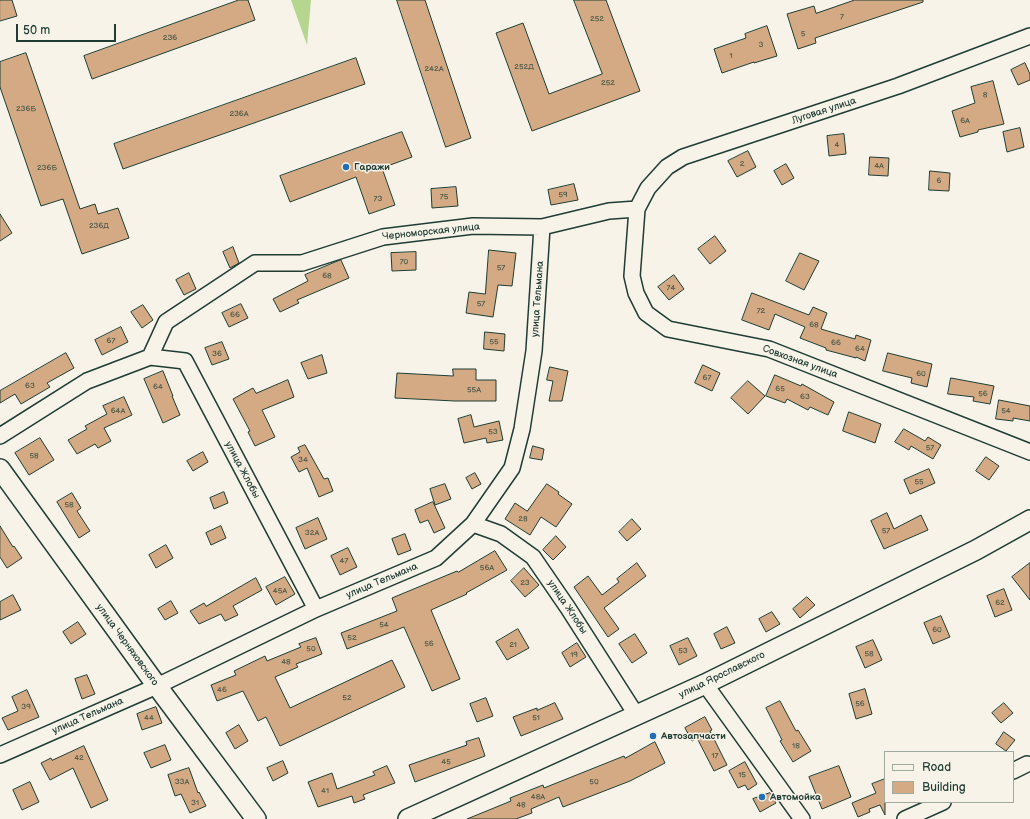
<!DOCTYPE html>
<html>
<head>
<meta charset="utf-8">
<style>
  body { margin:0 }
  #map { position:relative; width:1030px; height:819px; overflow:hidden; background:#f7f3e8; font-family:"Balsamiq Sans",sans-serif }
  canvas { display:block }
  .legend { position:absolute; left:884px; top:751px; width:130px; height:52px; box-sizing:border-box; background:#f7f3e8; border:1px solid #a1aaa0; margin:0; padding:5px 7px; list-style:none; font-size:12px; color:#1f3d34 }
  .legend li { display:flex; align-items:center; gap:8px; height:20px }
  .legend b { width:20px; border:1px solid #a1aaa0 }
  .scale { position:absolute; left:16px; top:24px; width:100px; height:18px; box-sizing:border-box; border:2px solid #1f3d34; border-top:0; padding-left:5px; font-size:12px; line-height:14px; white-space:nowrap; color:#1f3d34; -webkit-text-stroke:3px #f7f3e8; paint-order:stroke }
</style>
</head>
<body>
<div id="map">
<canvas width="1030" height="819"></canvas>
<ul class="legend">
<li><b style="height:5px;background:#f7f3e8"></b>Road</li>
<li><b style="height:11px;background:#d3aa84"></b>Building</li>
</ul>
<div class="scale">50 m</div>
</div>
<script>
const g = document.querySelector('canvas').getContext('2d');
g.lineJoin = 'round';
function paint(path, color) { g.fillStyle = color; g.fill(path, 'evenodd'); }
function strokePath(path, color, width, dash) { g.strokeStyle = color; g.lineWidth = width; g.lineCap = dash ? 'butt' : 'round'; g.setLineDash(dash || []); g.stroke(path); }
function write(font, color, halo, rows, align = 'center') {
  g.font = font + ' "Balsamiq Sans",sans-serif'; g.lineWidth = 3; g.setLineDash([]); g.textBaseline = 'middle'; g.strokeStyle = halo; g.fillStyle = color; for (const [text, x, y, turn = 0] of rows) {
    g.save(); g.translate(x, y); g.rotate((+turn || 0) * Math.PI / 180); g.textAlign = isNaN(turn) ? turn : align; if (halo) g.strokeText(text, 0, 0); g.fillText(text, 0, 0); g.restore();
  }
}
paint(new Path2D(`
  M291,0H311L307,45Z`), '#b6d68f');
const building = new Path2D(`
  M0,0H12L17,16L0,21Z
  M239,0H248L255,20L92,79L84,56Z
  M397,0H425L471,138L446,147Z
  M574,0H606L640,91L532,131L496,33L523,23L549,94L602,74Z
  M855,0H923V2L815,38L816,43L798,49L787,14L814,6L816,13Z
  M767,26L777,56L754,63V62L722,73L714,49L746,38L745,34Z
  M26,53L80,209L95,204L98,214L118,208L129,238L82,254L63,199L41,206L0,87V62Z
  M356,58L365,84L123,169L114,144Z
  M1025,63L1030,74V80L1018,85L1011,70Z
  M993,81L1004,124L978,130V132L960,137L952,111L975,103L971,87Z
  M1020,128L1024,147L1007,152L1003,132Z
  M402,132L412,157L382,168L395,205L369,214L356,177L290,202L280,176Z
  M844,134L846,154L829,156L827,136Z
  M748,151L756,167L737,177L728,161Z
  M870,157L889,158L888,176L869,175Z
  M786,164L794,178L782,185L774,171Z
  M930,171L950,173L949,191L929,190Z
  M574,184L578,200L551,205L548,190Z
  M456,187L458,206L432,208L431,189Z
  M0,214L12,233L0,241Z
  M715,236L726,251L710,264L698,249Z
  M233,247L239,263L230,268L223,252Z
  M489,250L516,253L512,286L498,285L493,317L466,313L469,292L485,294Z
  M416,252V270L392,271L391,253Z
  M800,253L819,261L804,290L786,281Z
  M341,260L349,278L297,300L299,303L280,312L273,299L308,281L305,275Z
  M189,273L196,289L184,295L176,280Z
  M674,275L684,289L669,300L658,287Z
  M752,293L809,315L813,307L827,313L821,329L855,339L856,335L871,340L865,361L856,357V358L826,350V348L800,338L805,327L775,314L769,330L742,320Z
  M241,304L248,318L229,327L222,313Z
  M143,305L153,320L142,328L131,312Z
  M121,327L128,342L102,355L95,340Z
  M485,332L505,334L504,351L484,349Z
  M222,342L229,359L212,365L205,348Z
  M66,353L74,368L47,383L50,387L21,404L15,394L0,403V391Z
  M888,353L932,364L927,387L911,383L912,378L883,371Z
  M322,355L327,373L308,379L301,363Z
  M703,365L720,373L712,391L695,383Z
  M550,367L568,371L562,401H549L553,381L547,380Z
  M453,369H476V380H496V401H455L395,398L397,373L453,376Z
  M163,371L173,396H172L180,415L163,423L144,379Z
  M775,375L801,386L802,384L834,402L828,415L810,407L808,410L787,399L785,403L766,396Z
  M951,378L994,386L990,404L973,401L974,397L948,394Z
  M288,380L294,397L262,410L275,437L255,446L248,432L250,431L233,399L253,388L256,393Z
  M748,381L765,396L748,414L731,398Z
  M124,397L132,415L104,428L111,441L98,448L95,444L77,454L68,440L87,429L85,426L107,414L103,406Z
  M999,400L1030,406V421L1013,418V421L996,419Z
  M849,412L881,424L875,443L843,431Z
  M471,415L474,427L499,421L503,440L487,443L486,438L464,443L458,419Z
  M904,429L925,441L928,437L941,445L933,459L911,446L909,450L895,442Z
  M40,438L54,460L29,475L15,453Z
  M305,445L324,479L328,478L333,491L319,497L307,468L299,472L291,457L300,452L298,448Z
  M533,446L544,449L542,460L530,458Z
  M203,452L208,462L193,471L187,461Z
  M986,457L999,466L989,480L976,471Z
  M929,469L935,483L910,494L904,480Z
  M475,473L481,484L472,489L466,478Z
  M445,484L451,499L435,505L430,489Z
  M547,484L559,492L558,494L572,504L556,527L541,517L530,535L505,519L515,503L527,511Z
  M224,492L228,503L214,509L210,498Z
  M72,493L81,508L77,511L90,531L79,538L57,502Z
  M433,502L445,528L434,533L428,520L420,523L415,510Z
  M887,513L894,529L921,515L928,530L884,549L871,521Z
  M318,518L327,539L305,549L296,528Z
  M632,519L641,529L627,541L619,532Z
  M0,526L13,547L14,546L22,558L7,568L0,557Z
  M221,526L226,538L211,545L206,533Z
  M405,534L411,550L398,555L392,539Z
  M556,536L566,547L553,560L543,550Z
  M166,545L173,558L156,568L149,555Z
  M348,548L357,567L340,575L331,556Z
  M495,551L507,570L466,593L467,594L431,610L460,679L432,691L404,627L347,649L341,633L397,611L392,598L457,571L458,572Z
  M637,563L646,576L604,608L619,629L608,637L574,587L588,576L602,595L619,582L617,579Z
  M1030,563V600L1012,577Z
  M524,568L539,585L525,597L511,581Z
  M285,577L295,594L276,605L266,587Z
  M256,578L262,590L233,606L238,615L225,621L221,614L199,624L190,611L204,603L206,606Z
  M1004,589L1012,610L995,617L987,596Z
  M13,595L21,610L0,620V602Z
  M807,597L815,605L800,618L793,609Z
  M171,601L178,613L165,620L158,609Z
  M772,612L780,624L766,632L759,619Z
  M941,616L950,637L933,644L924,623Z
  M78,622L86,634L71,644L63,632Z
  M727,627L735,643L721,649L714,634Z
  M518,629L529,648L507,660L496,642Z
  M635,634L647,653L632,663L619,644Z
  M316,638L322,654L296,664L298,667L275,677L290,708L392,660L405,687L280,746L266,717L258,721L243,691L217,701L211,685L236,675L234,671L265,656L267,661L301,647L299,644Z
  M688,638L697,656L679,665L670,646Z
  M873,640L882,660L865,668L856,647Z
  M577,643L586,657L570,667L562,653Z
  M87,675L95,694L82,699L75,679Z
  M865,689L872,714L856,719L849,694Z
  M27,690L39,717L8,730L2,718L18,711L12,697Z
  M486,698L493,716L477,722L470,704Z
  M780,701L796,731L798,730L811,751L793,762L780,741L782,740L766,708Z
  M555,703L563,719L521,736L513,717L537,708V710Z
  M1004,703L1013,713L1001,723L992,713Z
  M156,707L162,723L142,730L137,714Z
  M705,717L712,730L710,731L727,765L714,771L697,738L692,741L685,728Z
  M239,725L248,741L235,749L226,733Z
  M1004,732L1015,740L1006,751L996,744Z
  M479,738L485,756L415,782L409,765L467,745L466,742Z
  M655,742L665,763L630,781L563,807L559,797L531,809L532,813L516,819H467L511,801L510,798L543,785L544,788L624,756L625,758Z
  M165,745L171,760L151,768L144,753Z
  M84,746L108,800L91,808L73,768L50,780L41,763L51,758L52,760Z
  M283,761L288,773L273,781L267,768Z
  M745,762L757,784L748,790L745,785L738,788L729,771Z
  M387,766L395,783L363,795L365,799L354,803L352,796L318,807L308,782L332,773L337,789L375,775L373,772Z
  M839,766L851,797L822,809L809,777Z
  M189,768L198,793L199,792L206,806L190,813L181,794L175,796L168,775Z
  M885,779V815L880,805L869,809L870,812L858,817L852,803L876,793L872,784Z
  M30,782L39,802L22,810L13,790Z
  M770,793L776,803L760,812L753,799Z`);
paint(building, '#d3aa84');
strokePath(building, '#1f3d34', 1);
const minor = new Path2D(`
  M1030,36L898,86L683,157L667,167L648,188L637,209L632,276L636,293L646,313L668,329L769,349L1030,452
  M150,357L185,361L316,609
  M0,436L87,381L150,357L166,322L255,263H302L383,237L473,226L542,227L609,211L637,209
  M473,524L501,534L533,557L568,608L637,716
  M705,684L802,819
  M0,755L157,686L316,609L436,558L473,524L512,468L522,429L534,351L542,227
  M1013,771L1027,764
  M905,819L943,802`);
const tertiary = new Path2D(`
  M0,469L157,686L256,819
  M408,819L705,684L976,550L1030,520`);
strokePath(minor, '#1f3d34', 18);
strokePath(tertiary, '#1f3d34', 22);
strokePath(minor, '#f7f3e8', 15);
strokePath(tertiary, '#f7f3e8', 19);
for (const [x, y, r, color] of [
  [346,167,4,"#1f6fb2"],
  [653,736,4,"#1f6fb2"],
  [762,797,4,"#1f6fb2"]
]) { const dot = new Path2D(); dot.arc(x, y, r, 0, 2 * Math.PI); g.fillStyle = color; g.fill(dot); strokePath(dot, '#f7f3e8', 1.5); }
write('8px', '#4c5848', null, [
  ["7",842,17],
  ["252",597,19],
  ["5",803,34],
  ["236",170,38],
  ["3",761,45],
  ["1",731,56],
  ["252Д",524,67],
  ["242А",434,69],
  ["252",608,83],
  ["8",985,95],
  ["236Б",26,109],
  ["236А",239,114],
  ["6А",965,121],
  ["4",837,145],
  ["2",742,164],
  ["4А",879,166],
  ["236Б",47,168],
  ["6",939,181],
  ["59",563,195],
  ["75",444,197],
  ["73",378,199],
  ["236Д",99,226],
  ["70",404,262],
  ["57",501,268],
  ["68",327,276],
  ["74",671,288],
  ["57",481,304],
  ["72",761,311],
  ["66",235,315],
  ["68",814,325],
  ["67",111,341],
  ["55",494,342],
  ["66",836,343],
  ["64",860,349],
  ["36",217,354],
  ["60",921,374],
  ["67",707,378],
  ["63",30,386],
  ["64",158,387],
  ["65",780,389],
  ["55А",474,390],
  ["56",983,394],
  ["63",805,397],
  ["64А",118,411],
  ["54",1006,411],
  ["53",493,432],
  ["57",930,448],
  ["58",34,456],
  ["34",303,460],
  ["55",919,482],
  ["58",69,505],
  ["28",523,519],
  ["57",886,531],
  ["32А",312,533],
  ["47",344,561],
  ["56А",487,568],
  ["23",525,583],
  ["45А",280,591],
  ["62",1000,603],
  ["54",384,625],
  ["60",937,630],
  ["52",352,638],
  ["56",429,644],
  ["21",513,645],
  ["50",311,649],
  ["53",683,651],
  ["58",869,654],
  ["19",574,655],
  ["48",286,662],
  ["46",222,690],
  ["52",347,698],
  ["56",860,704],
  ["39",26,707],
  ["44",149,718],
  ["51",536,718],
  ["18",796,746],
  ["17",715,756],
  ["42",79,758],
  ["45",446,762],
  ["15",742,775],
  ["33А",182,782],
  ["50",594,782],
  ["41",325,791],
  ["48А",538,797],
  ["31",195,803],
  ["48",521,805]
]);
write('10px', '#1f3d34', '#f7f3e8', [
  ["Луговая улица",824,111,-18],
  ["Черноморская улица",431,232,-6],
  ["улица Тельмана",538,299,-86],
  ["Совхозная улица",800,362,20],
  ["улица Жлобы",242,470,62],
  ["улица Тельмана",382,581,-23],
  ["улица Жлобы",567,607,56],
  ["улица Черняховского",127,645,54],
  ["улица Ярославского",722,675,-26],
  ["улица Тельмана",88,716,-24]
]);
write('bold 10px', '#1f3d34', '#f7f3e8', [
  ["Гаражи",354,167],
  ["Автозапчасти",661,736],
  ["Автомойка",770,797]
], 'left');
</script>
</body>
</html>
